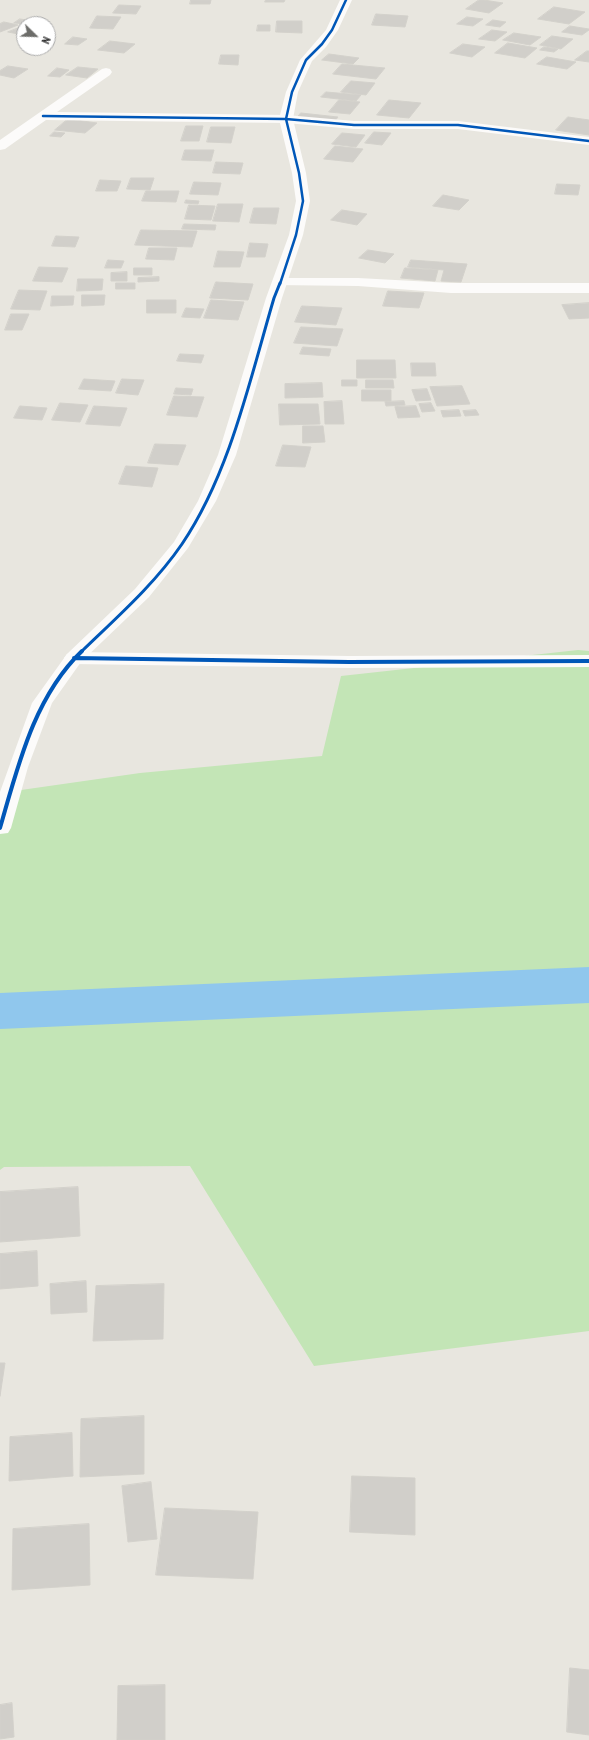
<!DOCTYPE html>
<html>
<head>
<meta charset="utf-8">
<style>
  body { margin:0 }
  #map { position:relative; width:589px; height:1740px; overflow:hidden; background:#e8e6df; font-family:"Archivo Narrow",sans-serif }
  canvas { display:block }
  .north { position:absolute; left:16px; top:16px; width:40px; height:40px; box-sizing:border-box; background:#fff; border:1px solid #aaa; border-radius:50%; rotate:113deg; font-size:11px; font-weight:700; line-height:16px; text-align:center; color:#2a2a2a }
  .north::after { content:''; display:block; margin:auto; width:14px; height:18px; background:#6c6c69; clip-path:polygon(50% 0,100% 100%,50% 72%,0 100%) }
</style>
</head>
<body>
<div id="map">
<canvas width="589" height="1740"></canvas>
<div class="north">N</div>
</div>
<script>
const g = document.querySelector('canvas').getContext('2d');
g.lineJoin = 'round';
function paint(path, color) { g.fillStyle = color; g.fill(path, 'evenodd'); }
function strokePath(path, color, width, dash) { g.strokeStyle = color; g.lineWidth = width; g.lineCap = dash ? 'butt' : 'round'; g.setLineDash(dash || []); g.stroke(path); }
paint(new Path2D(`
  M578,650L589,651V1331L314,1366L190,1166L4,1167L0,1170V793L140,773L322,756L341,676Z`), '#c3e5b6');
paint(new Path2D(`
  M589,967V1003L0,1029V993Z`), '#90c7ed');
const building = new Path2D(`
  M191,0H211L210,4H190Z
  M266,0H285L284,2H265Z
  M479,0H484L503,3L489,13L466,9Z
  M119,5L141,6L136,14L113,13Z
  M554,7L585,12L569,24L538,19Z
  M376,14L408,16L405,27L372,25Z
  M97,16L121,17L113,29L90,28Z
  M467,17L483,19L473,26L457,24Z
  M20,19L33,21L27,24L14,23Z
  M493,20L506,22L500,27L486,25Z
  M277,21H302V33L276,32Z
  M4,22L18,25L0,32V24Z
  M258,25H270V31H257Z
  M24,26V32L18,34L8,32Z
  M570,26L589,29V30L582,35L562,32Z
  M492,30L507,32L495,41L479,39Z
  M514,33L541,37L530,45L503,40Z
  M552,36L573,39L561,49L540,45Z
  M73,37L87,39L78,45L65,44Z
  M110,41L135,44L124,53L98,50Z
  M508,43L537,48L525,58L495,53Z
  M463,44L485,47L472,57L450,53Z
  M544,47L558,49L554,52L540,50Z
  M587,51H589V62L575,60Z
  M329,54L359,58L353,64L322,60Z
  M221,55H239L238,65L219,64Z
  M547,57L576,62L567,69L537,64Z
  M342,64L385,68L376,79L333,74Z
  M8,66L28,69L14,78L0,75V71Z
  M78,67L98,69L87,78L66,75Z
  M57,68L69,70L60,77L48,76Z
  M351,81L375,83L366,95L341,92Z
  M326,92L361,95L356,101L321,97Z
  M339,100L360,102L350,114L329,112Z
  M389,100L421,103L409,118L377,115Z
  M301,113L338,117L334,122L297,118Z
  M568,117L589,120V135L556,130Z
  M68,119L97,123L85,133L55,130Z
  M186,126H203L199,141H181Z
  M211,127H235L231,143L207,142Z
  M54,132L65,133L61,137L50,136Z
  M374,132L391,133L382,145L365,143Z
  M342,133L365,135L356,147L332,144Z
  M335,146L363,149L353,162L324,159Z
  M185,150H214L211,161L182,160Z
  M216,162L243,163L240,174L213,173Z
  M131,178H154L150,190L127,189Z
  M100,180L121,181L117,191H96Z
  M194,182L221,183L218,195L190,194Z
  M557,184L580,185L578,195L555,194Z
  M146,191H179L176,202L142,201Z
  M443,195L469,200L459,210L433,206Z
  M186,200L199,201L198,204L185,203Z
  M218,204H243L239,222L213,221Z
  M189,205L215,206L211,220L185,219Z
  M254,208H279L276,224L250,223Z
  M342,210L367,214L357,225L331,220Z
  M184,224L216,225L215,230L182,229Z
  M141,230L197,231L192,247L135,245Z
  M56,236L79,237L75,247L52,246Z
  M250,243L268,244L265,257H247Z
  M149,248H177L174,260L146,259Z
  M368,250L394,254L385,263L359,258Z
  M218,251L244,252L240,267H214Z
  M108,260L124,261L121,268H105Z
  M411,260L467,264L461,282L441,281L444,270L408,267Z
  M39,267L68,268L62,282L33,281Z
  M134,268H152V275H134Z
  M405,268L438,270L435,281L401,278Z
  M127,272V281H111V273Z
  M159,277V281L138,282V278Z
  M78,279H103L102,290L77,291Z
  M216,282L253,284L248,300L210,298Z
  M116,283H135V289H116Z
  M19,290L47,291L40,310L11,309Z
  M388,291L424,293L419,308L383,306Z
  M82,295H105L104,305L82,306Z
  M52,296H74L73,305L51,306Z
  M147,300H176V313H147Z
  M211,300L244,302L238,320L204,318Z
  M589,303V318L569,319L562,305Z
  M302,306L342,308L336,325L295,322Z
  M186,308L204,309L200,318L182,317Z
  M11,314H29L22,330H5Z
  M301,327L343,329L337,346L294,343Z
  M303,347L331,349L329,356L300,354Z
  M180,354L204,355L201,363L177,361Z
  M357,360H395L396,378H357Z
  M411,363H435L436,376H412Z
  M84,379L115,381L111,391L79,389Z
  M122,379L144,380L138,395L116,393Z
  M342,380H357V386H342Z
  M366,380H393L394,388H366Z
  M322,383L323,397L285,398V384Z
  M462,386L470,404L437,406L430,387Z
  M176,388L193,389L191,395L174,394Z
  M427,389L431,400L416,401L412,390Z
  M362,390H391V401H362Z
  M174,396L204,397L197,417L167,415Z
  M342,401L344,424H325L324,402Z
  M404,401L405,405L386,406L385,402Z
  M60,403L88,405L80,422L52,420Z
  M431,403L435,411L422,412L419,404Z
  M279,404H318L320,424L280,425Z
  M20,406L47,408L42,420L14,418Z
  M94,406L127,408L120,426L86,424Z
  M416,406L420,417L398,418L395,407Z
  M459,410L461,416L443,417L441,411Z
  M476,410L479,415L465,416L463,411Z
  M303,426H323L325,442L303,443Z
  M155,444L186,445L178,465L148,463Z
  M283,445L311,447L305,467L276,466Z
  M126,466L158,468L152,487L119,484Z
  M78,1187L80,1236L0,1242V1192Z
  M37,1251L38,1286L0,1289V1254Z
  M86,1281L87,1312L51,1314L50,1284Z
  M164,1284L163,1339L93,1341L96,1286Z
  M0,1363H5L0,1396Z
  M144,1416V1474L80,1477L81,1419Z
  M72,1433L73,1476L9,1481L10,1437Z
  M352,1476L415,1478V1535L350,1532Z
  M151,1482L157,1539L128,1542L122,1486Z
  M165,1508L258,1512L253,1579L156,1575Z
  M89,1524L90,1585L12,1590L13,1529Z
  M570,1668L589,1670V1735L567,1732Z
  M165,1685V1740H117L118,1686Z
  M12,1703L14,1737L0,1739V1705Z`);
paint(building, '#d1cfca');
strokePath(building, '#d3d1cb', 1);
paint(new Path2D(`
  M106,68L110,69L112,72L110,75L57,112L286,115L354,121H458L589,137V145L458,129H354L286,123L46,120L5,149L0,150V140L102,69Z
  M281,278H358L451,283H589V293H451L358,286L276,285L274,282L276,279Z
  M74,652L349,656L589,655V667L349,668L74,664L67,662L64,658L67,654Z`), '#fcfbfa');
paint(new Path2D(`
  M340,0H352L338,30L326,47L312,61L298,92L293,119L306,173L310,201L303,235L282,298L236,455L216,501L188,548L149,597L81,662L52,703L28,767L11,828L8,833L0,834V792L32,703L67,654L135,589L174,542L198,501L218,455L266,298L289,235L296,201L292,173L279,119L286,92L300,60L326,30Z`), '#fcfbfa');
strokePath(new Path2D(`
  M43,116L286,119L354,125H458L589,141
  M280,284L296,235L303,201L299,173L286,119L292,92L306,60L322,44L332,30L346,0`), '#0057b8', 2.5);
strokePath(new Path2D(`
  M81,652C116,618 154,585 182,544C230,473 250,379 274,298L280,283`), '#0057b8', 3);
strokePath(new Path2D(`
  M74,658L349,662L589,661
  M0,828C18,766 34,697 82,651`), '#0057b8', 4);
</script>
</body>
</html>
